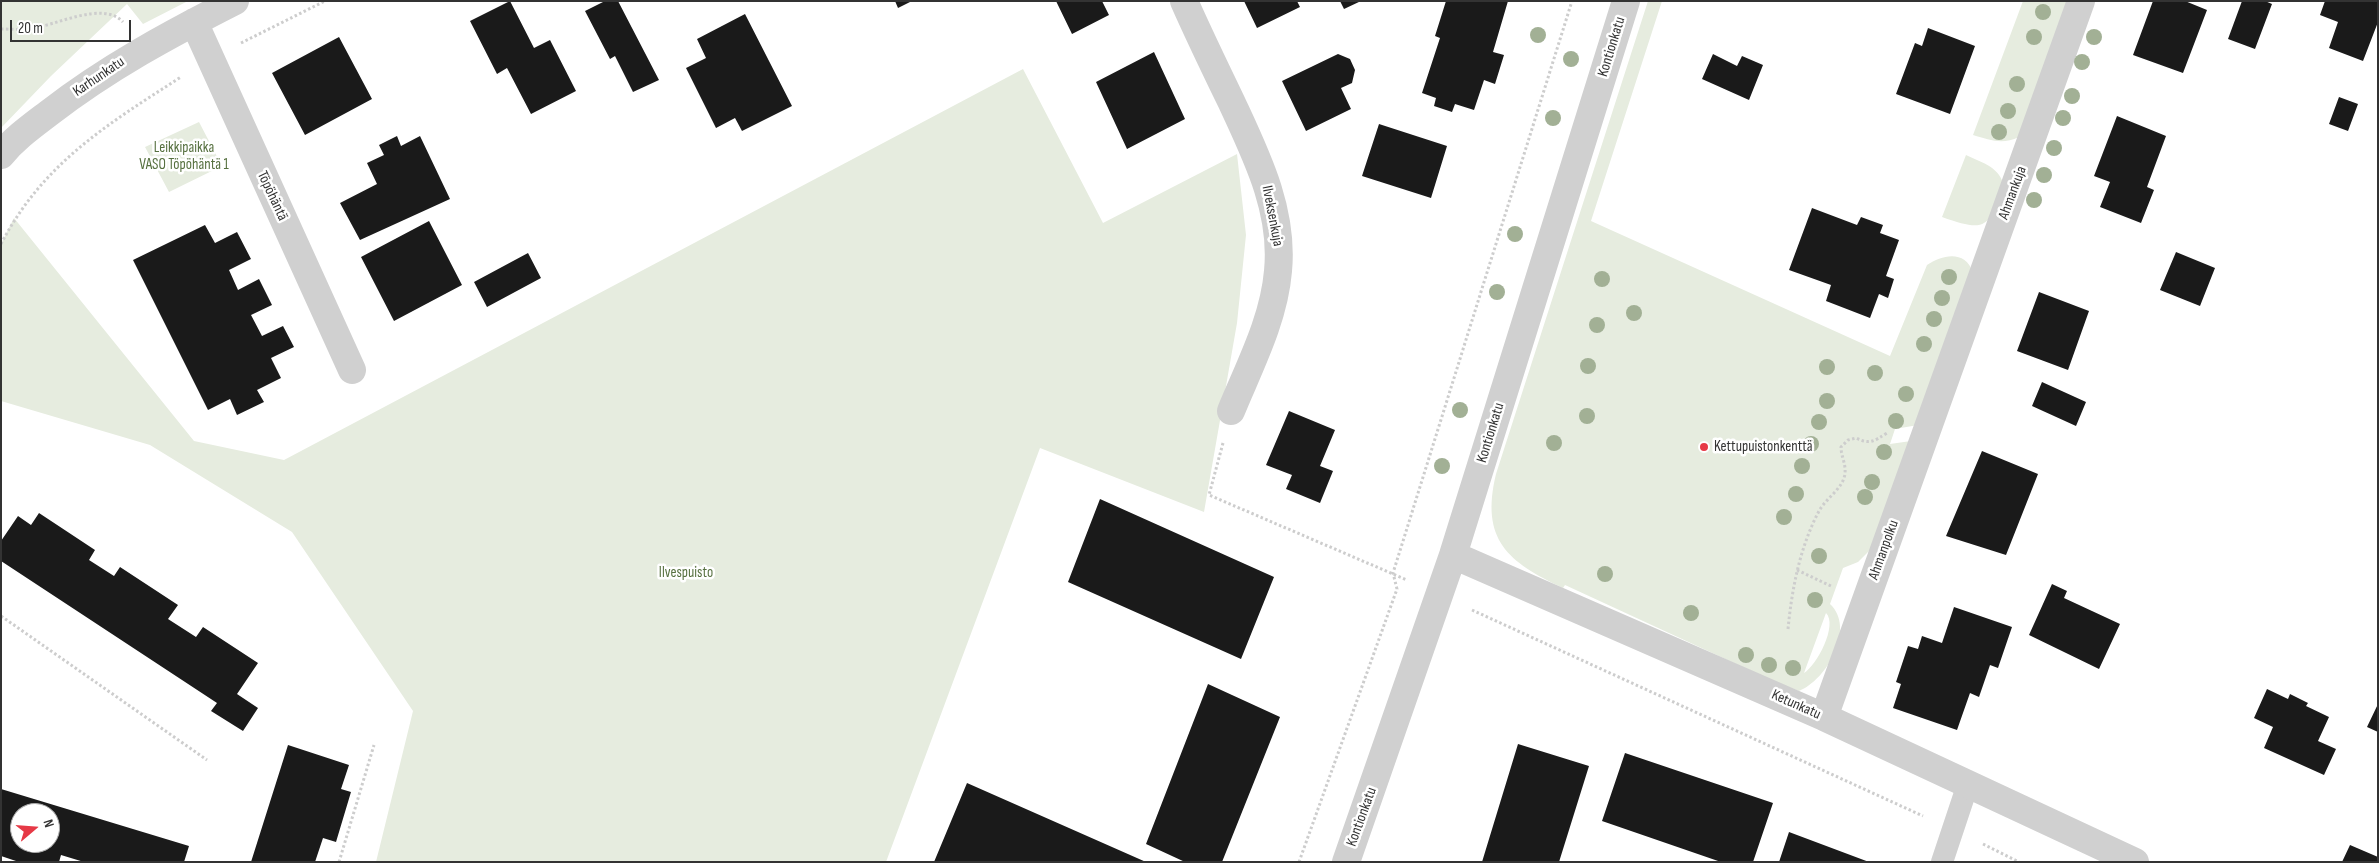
<!DOCTYPE html>
<html>
<head>
<meta charset="utf-8">
<style>
  body { margin:0 }
  #map { position:relative; width:2379px; height:863px; overflow:hidden; background:#fff; font-family:"Sofia Sans Condensed",sans-serif }
  canvas { display:block }
  .frame { position:absolute; inset:0; border:2px solid #333; pointer-events:none }
  .north { position:absolute; left:10px; top:803px; width:50px; height:50px; box-sizing:border-box; background:#fff; border:1px solid #adadad; border-radius:50%; rotate:72deg; font-size:14px; font-weight:700; line-height:20px; text-align:center; color:#333 }
  .north::after { content:''; display:block; margin:auto; width:18px; height:22px; background:#e63946; clip-path:polygon(50% 0,100% 100%,50% 72%,0 100%) }
  .scale { position:absolute; left:10px; top:20px; width:121px; height:22px; box-sizing:border-box; border:2px solid #333; border-top:0; padding-left:6px; font-size:15px; line-height:18px; white-space:nowrap; color:#333; -webkit-text-stroke:4px #fff; paint-order:stroke }
</style>
</head>
<body>
<div id="map">
<canvas width="2379" height="863"></canvas>
<div class="frame"></div>
<div class="north">N</div>
<div class="scale">20 m</div>
</div>
<script>
const g = document.querySelector('canvas').getContext('2d');
g.lineJoin = 'round';
function paint(path, color) { g.fillStyle = color; g.fill(path, 'evenodd'); }
function strokePath(path, color, width, dash) { g.strokeStyle = color; g.lineWidth = width; g.lineCap = dash ? 'butt' : 'round'; g.setLineDash(dash || []); g.stroke(path); }
function write(font, color, halo, rows, align = 'center') {
  g.font = font + ' "Sofia Sans Condensed",sans-serif'; g.lineWidth = 5; g.setLineDash([]); g.textBaseline = 'middle'; g.strokeStyle = halo; g.fillStyle = color; for (const [text, x, y, turn = 0] of rows) {
    g.save(); g.translate(x, y); g.rotate((+turn || 0) * Math.PI / 180); g.textAlign = isNaN(turn) ? turn : align; if (halo) g.strokeText(text, 0, 0); g.fillText(text, 0, 0); g.restore();
  }
}
paint(new Path2D(`
  M1,1H188L143,24L127,4L51,76L1,128Z
  M1648,1H1662L1591,221L1890,356L1927,265C1943,254 1966,250 1973,273L1918,425L1895,429L1890,444L1918,440L1870,550L1858,562L1843,568L1830,604C1856,628 1827,680 1799,691L1773,681L1565,585L1563,588C1508,562 1480,540 1496,474ZM1826,613C1838,625 1817,665 1804,673Z
  M2023,1H2071L2019,137C2002,145 1990,140 1973,135Z
  M1023,69L1103,223L1237,154L1246,235L1237,323L1204,512L1040,448L886,862H376L413,711L292,532L150,445L1,401V244L14,218L194,441L284,460Z
  M199,122L222,166L169,192L145,147Z
  M1966,155C1980,162 1998,166 2003,183C1989,226 1989,234 1942,217Z`), '#e6ecdf');
paint(new Path2D(`
  M510,1L534,48L550,40L576,91L531,114L507,68L497,74L470,21Z
  M605,1H618L659,80L633,92L615,56L610,59L585,11Z
  M895,1H912L898,8Z
  M1056,1H1102L1109,15L1072,34Z
  M1244,1H1297L1300,7L1257,28Z
  M1340,1H1361L1344,9Z
  M1446,1H1508L1493,52L1504,55L1495,84L1484,80L1474,110L1455,104L1452,112L1434,106L1436,98L1422,93L1440,38L1435,36Z
  M2153,1H2185L2207,10L2183,73L2133,55Z
  M2242,1H2265L2272,4L2255,49L2228,39Z
  M2325,1H2378V22L2363,61L2329,48L2338,22L2320,15Z
  M745,14L792,106L742,131L735,118L716,128L686,68L706,58L697,39Z
  M1928,28L1975,46L1950,114L1896,94L1915,43L1922,46Z
  M339,37L372,99L305,135L272,73Z
  M1154,52L1185,119L1127,149L1096,82Z
  M1338,54L1350,59L1355,70L1352,83L1341,88L1351,109L1306,131L1282,81Z
  M1713,54L1737,66L1742,56L1763,65L1749,100L1702,79Z
  M2339,97L2358,104L2348,131L2329,124Z
  M2117,116L2166,136L2147,187L2154,190L2141,223L2100,207L2110,182L2094,176Z
  M1379,124L1447,146L1431,198L1362,176Z
  M397,136L401,146L420,136L450,199L360,240L340,203L377,184L367,163L384,155L379,145Z
  M1812,208L1857,225L1861,217L1883,225L1880,233L1899,240L1886,276L1894,279L1888,298L1879,294L1870,318L1826,301L1831,285L1789,270Z
  M429,221L462,285L394,321L361,257Z
  M205,225L215,243L237,232L251,259L229,270L238,290L259,279L272,305L251,315L262,336L283,326L294,347L271,358L281,378L257,390L264,402L237,415L230,399L208,410L133,260Z
  M2176,252L2215,268L2200,306L2160,290Z
  M528,253L541,278L487,307L474,282Z
  M2039,292L2089,311L2068,370L2017,351Z
  M2042,382L2086,402L2076,426L2032,406Z
  M1289,411L1335,430L1320,466L1333,471L1320,503L1286,489L1292,475L1266,465Z
  M1982,451L2038,474L2006,555L1946,536Z
  M1100,499L1274,577L1241,659L1068,582Z
  M39,513L95,550L89,560L114,576L120,567L178,605L168,619L196,637L203,627L258,663L237,694L258,708L243,731L211,711L217,703L1,561V541L18,516L31,525Z
  M2052,584L2067,591L2064,598L2120,624L2099,669L2029,635Z
  M1954,607L2012,627L1998,668L1990,665L1979,697L1970,693L1957,730L1893,708L1901,684L1896,682L1908,646L1918,649L1922,636L1942,643Z
  M1208,684L1280,717L1222,862H1185L1146,844Z
  M2267,689L2288,699L2290,694L2308,703L2306,706L2329,717L2318,741L2336,749L2324,775L2264,748L2273,727L2254,718Z
  M2378,704V732L2367,727Z
  M1518,744L1589,766L1559,862H1482Z
  M288,745L349,765L341,789L351,792L336,842L323,838L315,862H251Z
  M1625,753L1773,803L1753,862H1721L1602,821Z
  M967,783L1146,862H934Z
  M1,789L189,846L184,862H84L61,855L59,862H19L1,856ZM20,813H50V843H20Z
  M1789,832L1869,862H1779Z
  M2350,845L2378,857V862H2342Z`), '#1a1a1a');
strokePath(new Path2D(`
  M1,29C10,29 20,30 29,29C55,26 103,0 123,22
  M241,43L325,1
  M1,244C43,163 108,124 181,77
  M1223,443L1209,495L1407,580
  M1797,570L1833,587
  M1472,610L1923,816
  M1,616L207,760
  M1788,629C1792,588 1800,547 1819,511C1826,498 1844,488 1845,473C1846,464 1841,456 1841,447L1848,440L1856,438C1870,445 1874,441 1887,433
  M1983,844L2019,862
  M339,862L374,745
  M1299,862L1397,589L1393,573L1572,1`), '#cdcdcd', 3, [2.5, 2.5]);
strokePath(new Path2D(`
  M1942,862L1968,784`), '#d0d0d0', 22);
strokePath(new Path2D(`
  M1184,1C1199,35 1215,68 1231,101C1256,155 1284,210 1278,271C1274,320 1249,367 1231,411
  M194,22L352,370
  M1,155C15,138 32,126 49,113C107,68 170,34 235,1
  M1453,555L1824,717L2135,862
  M1824,717L2081,1
  M1346,862L1453,555L1626,1`), '#d0d0d0', 28);
g.fillStyle = '#a2b095';
for (const [x, y] of [
  [2043,12],
  [1538,35],
  [2034,37],
  [2094,37],
  [1571,59],
  [2082,62],
  [2017,84],
  [2072,96],
  [2008,111],
  [1553,118],
  [2063,118],
  [1999,132],
  [2054,148],
  [2044,175],
  [2034,200],
  [1515,234],
  [1949,277],
  [1602,279],
  [1497,292],
  [1942,298],
  [1634,313],
  [1934,319],
  [1597,325],
  [1924,344],
  [1588,366],
  [1827,367],
  [1875,373],
  [1906,394],
  [1827,401],
  [1460,410],
  [1587,416],
  [1896,421],
  [1819,422],
  [1554,443],
  [1811,444],
  [1884,452],
  [1442,466],
  [1802,466],
  [1872,482],
  [1796,494],
  [1865,497],
  [1784,517],
  [1819,556],
  [1605,574],
  [1815,600],
  [1691,613],
  [1746,655],
  [1769,665],
  [1793,668]
]) { g.beginPath(); g.arc(x, y, 8, 0, 2 * Math.PI); g.fill(); }
for (const [x, y, r, color] of [
  [1704,447,5,"#e63946"]
]) { const dot = new Path2D(); dot.arc(x, y, r, 0, 2 * Math.PI); g.fillStyle = color; g.fill(dot); strokePath(dot, '#fff', 2); }
write('15px', '#333', '#fff', [
  ["Kontionkatu",1612,47,-73],
  ["Karhunkatu",99,77,-34],
  ["Ahmankuja",2013,193,-70],
  ["Töpöhäntä",272,196,65],
  ["Ilveksenkuja",1272,216,79],
  ["Kontionkatu",1491,433,-73],
  ["Ahmanpolku",1884,550,-70],
  ["Ketunkatu",1796,705,24],
  ["Kontionkatu",1362,817,-70]
]);
write('15px', '#56703f', '#fff', [
  ["Leikkipaikka",184,148],
  ["VASO Töpöhäntä 1",184,165],
  ["Ilvespuisto",686,573]
]);
write('15px', '#333', '#fff', [
  ["Kettupuistonkenttä",1714,447]
], 'left');
</script>
</body>
</html>
